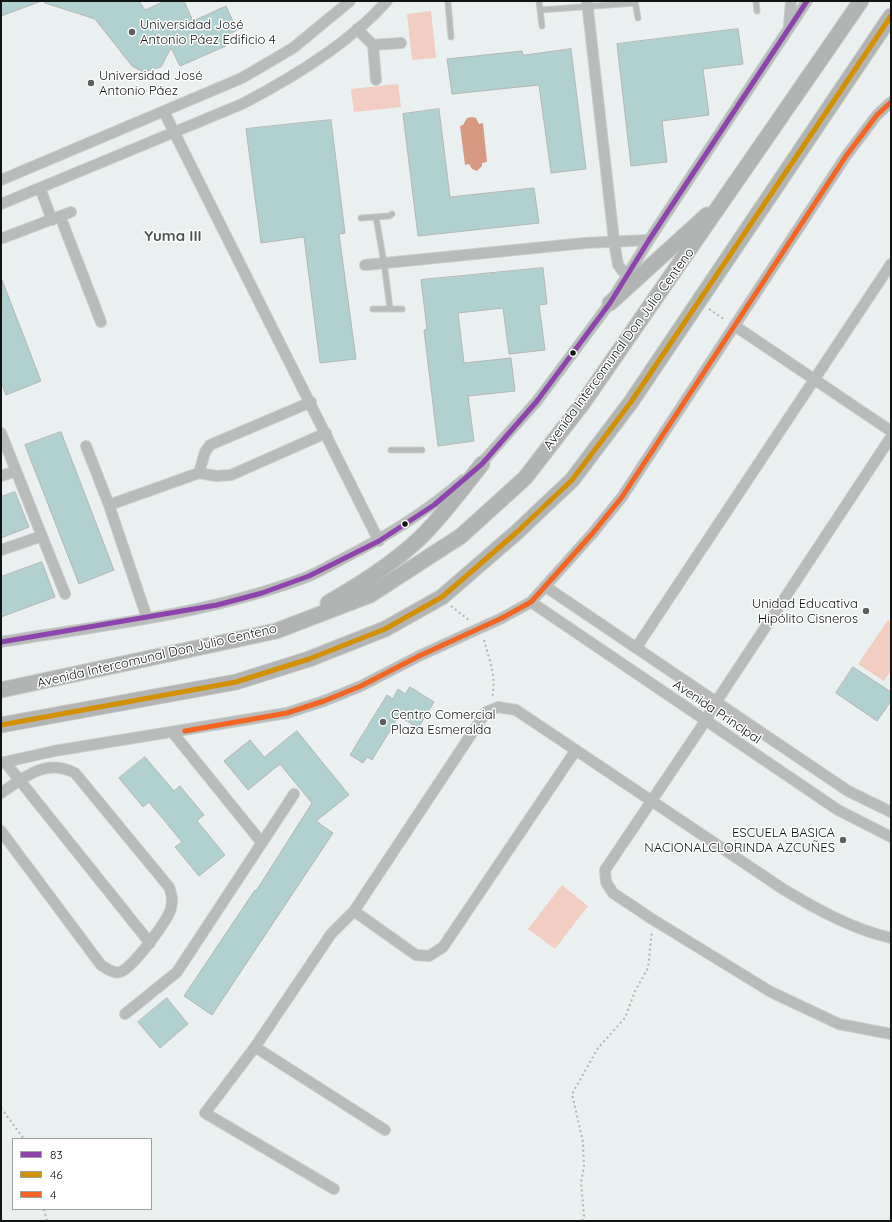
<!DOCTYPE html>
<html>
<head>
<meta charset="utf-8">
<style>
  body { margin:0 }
  #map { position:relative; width:892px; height:1222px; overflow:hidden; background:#eaf0ef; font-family:Quicksand,sans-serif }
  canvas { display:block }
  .frame { position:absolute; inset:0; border:2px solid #101413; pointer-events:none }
  .legend { position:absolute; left:12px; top:1138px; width:140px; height:72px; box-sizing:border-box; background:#fff; border:1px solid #9fa1a1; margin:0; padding:5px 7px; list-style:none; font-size:12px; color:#101413 }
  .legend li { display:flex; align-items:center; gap:8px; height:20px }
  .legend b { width:20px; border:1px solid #9fa1a1 }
</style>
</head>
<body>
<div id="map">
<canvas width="892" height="1222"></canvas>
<div class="frame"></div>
<ul class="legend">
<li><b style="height:5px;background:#8e44ad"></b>83</li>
<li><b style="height:5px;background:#d49003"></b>46</li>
<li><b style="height:5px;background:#f26522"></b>4</li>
</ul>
</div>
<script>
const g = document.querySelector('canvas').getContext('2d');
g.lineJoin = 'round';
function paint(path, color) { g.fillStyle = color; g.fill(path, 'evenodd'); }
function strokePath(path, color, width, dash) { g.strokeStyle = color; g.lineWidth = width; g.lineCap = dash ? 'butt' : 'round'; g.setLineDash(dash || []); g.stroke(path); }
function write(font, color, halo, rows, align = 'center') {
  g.font = font + ' Quicksand,sans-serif'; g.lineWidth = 3; g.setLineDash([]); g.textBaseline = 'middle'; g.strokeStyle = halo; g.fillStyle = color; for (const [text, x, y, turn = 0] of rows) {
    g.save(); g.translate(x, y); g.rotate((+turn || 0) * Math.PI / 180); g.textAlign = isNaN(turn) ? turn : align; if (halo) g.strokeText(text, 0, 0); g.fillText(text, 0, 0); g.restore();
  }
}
paint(new Path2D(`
  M431,11L436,58L412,60L407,14Z
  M398,84L401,107L354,112L351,89Z
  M888,620L891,622V670L884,681L858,664Z
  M562,885L588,906L555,949L528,929Z`), '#f1cec1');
paint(new Path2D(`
  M472,117L476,118L479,124L483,123L487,162L482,163V166L477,171L472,169L469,164L465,165L460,126L463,125L467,118Z`), '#d89982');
const building = new Path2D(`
  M1,1H38L39,2L1,16Z
  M45,1H139L145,10L165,1H184L193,21L226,6L237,30L225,36L226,46L180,66L171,48L161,67L143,72L132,66L95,19L45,3Z
  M738,29L743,64L703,69L709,115L662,121L667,162L631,166L617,44Z
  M571,49L586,169L551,173L539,85L452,94L447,59L522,51L523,55Z
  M439,109L450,197L534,188L539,223L418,236L403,114Z
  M331,120L345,233L339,234L356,359L320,363L304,237L261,243L246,129Z
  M543,268L547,304L539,305L545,350L509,354L503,308L458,313L464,363L511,358L515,391L468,396L474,441L438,446L424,330L427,329L421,280Z
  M2,280L41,381L6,395L1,382Z
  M61,432L114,570L79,584L25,445Z
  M15,492L29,527L1,538V497Z
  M42,562L55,597L1,617V577Z
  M853,667L891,692V701L877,721L836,693Z
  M410,687L434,702L418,728L399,716L372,760L367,757L363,763L350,755L387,695L393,699L398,689L405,694Z
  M297,731L349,795L316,821L333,833L212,1015L184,996L255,890L256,891L312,803L280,764L248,790L224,761L250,740L264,757Z
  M145,757L174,791L180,786L204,815L197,821L225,855L199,876L175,847L182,842L149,802L143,807L119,778Z
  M167,998L188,1024L160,1048L138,1022Z`);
paint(building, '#b0d1cf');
strokePath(building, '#b3b7b7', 1);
const service = new Path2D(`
  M539,1L542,26
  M635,1L638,18
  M756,1L757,11
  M448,3L451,37
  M540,10L635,3
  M376,217L384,263L390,308
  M361,218L389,216L392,214
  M373,309H402
  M391,450H422`);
const minor = new Path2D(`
  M587,1L614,241L618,265L626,275
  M789,25L791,1
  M357,29L373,45L376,80
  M373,45L401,43
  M164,112L379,541
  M1,180L242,78L293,48L350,1
  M40,188L52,220
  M1,204L242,104C292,78 349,44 387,1
  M60,216L101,322
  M3,238L71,212
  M365,265L585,243L649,240
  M735,326L891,431
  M1,433L65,594
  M891,437L716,702L706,720L605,870L606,882L613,893L652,919L771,992L839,1024L891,1034
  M86,446L109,505L147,618
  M478,467L537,401L610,303L649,240L807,1
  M199,473L205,452L210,445L311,402
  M1,476L16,471
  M109,505L199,473L216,476L231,475L326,433
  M1,550L42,536
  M546,587L848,791L891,812
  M531,602L838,810L891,837
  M1,642C104,625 209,614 307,577C319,572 331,565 342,559C386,537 426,512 463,480
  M636,648L891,264
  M173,733L262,843
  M5,762L150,943
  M1,763L54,751L287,713L324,701L361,686L419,656L502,618L531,602L592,534L622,497L846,156L877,115L891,102
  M1,793C25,777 45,758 75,773L169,887C172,895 173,899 171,908C168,920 132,969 120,972C113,974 106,968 101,965L1,831
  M354,911L416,955L429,956L443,947L576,750
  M125,1014L177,972L294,794
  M255,1047L385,1130
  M334,1189L205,1113L255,1047L331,934L354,911L486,712L498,707L516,710L783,889C816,909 852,929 891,938`);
const primary = new Path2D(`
  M610,303L707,215
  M328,603C360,584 391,565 419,539C442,517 462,489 482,464
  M1,690L276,631L370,595L461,536L525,478L583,403L861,1
  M1,725L236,682L309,659L385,629L442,597L517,532L572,480L631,402L891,16`);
strokePath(service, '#c8cccb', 7);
strokePath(minor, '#c8cccb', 12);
strokePath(primary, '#c8cccb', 17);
strokePath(new Path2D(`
  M709,309L725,320
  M451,606L470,621
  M484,640C489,659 497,678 492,698
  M1,1108L24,1139
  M44,1209L47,1221
  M582,1221L584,1216L581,1182L584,1167L583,1142L572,1094L598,1048L625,1018L635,991L648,968L652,931`), '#b1b4b4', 2, [2, 3]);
strokePath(service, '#b9bbbb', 5);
strokePath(minor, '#b9bbbb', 10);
strokePath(primary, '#b2b4b4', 15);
strokePath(new Path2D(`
  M1,642L217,605L262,593L309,576L379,541L434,505L482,464L537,401L610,303L649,240L807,1`), '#8e44ad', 5);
strokePath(new Path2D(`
  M1,725L236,682L309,659L385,629L442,597L517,532L572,480L631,402L891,16`), '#d49003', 5);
strokePath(new Path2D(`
  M185,731L287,713L324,701L361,686L419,656L502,618L531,602L592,534L622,497L846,156L877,115L891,102`), '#f26522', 5);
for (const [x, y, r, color] of [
  [132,32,4,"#5c6160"],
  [91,83,4,"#5c6160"],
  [573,353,3.5,"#101413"],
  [405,524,3.5,"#101413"],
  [866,611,4,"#5c6160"],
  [383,722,4,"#5c6160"],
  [843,840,4,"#5c6160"]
]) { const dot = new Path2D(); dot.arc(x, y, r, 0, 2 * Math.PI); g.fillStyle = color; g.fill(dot); strokePath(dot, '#fff', 1.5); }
write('13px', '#101413', '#fff', [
  ["Universidad José",140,25],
  ["Antonio Páez Edificio 4",140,40],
  ["Universidad José",99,76],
  ["Antonio Páez",99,91],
  ["Unidad Educativa",858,604,"right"],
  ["Hipólito Cisneros",858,619,"right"],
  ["Centro Comercial",391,715],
  ["Plaza Esmeralda",391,730],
  ["ESCUELA BASICA",835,833,"right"],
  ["NACIONALCLORINDA AZCUÑES",835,848,"right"]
], 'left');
write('13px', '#101413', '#fff', [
  ["Avenida Intercomunal Don Julio Centeno",619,349,-54],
  ["Avenida Intercomunal Don Julio Centeno",157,656,-13],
  ["Avenida Principal",717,712,34]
]);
write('bold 15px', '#4c5453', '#fff', [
  ["Yuma III",173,236]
]);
</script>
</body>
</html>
